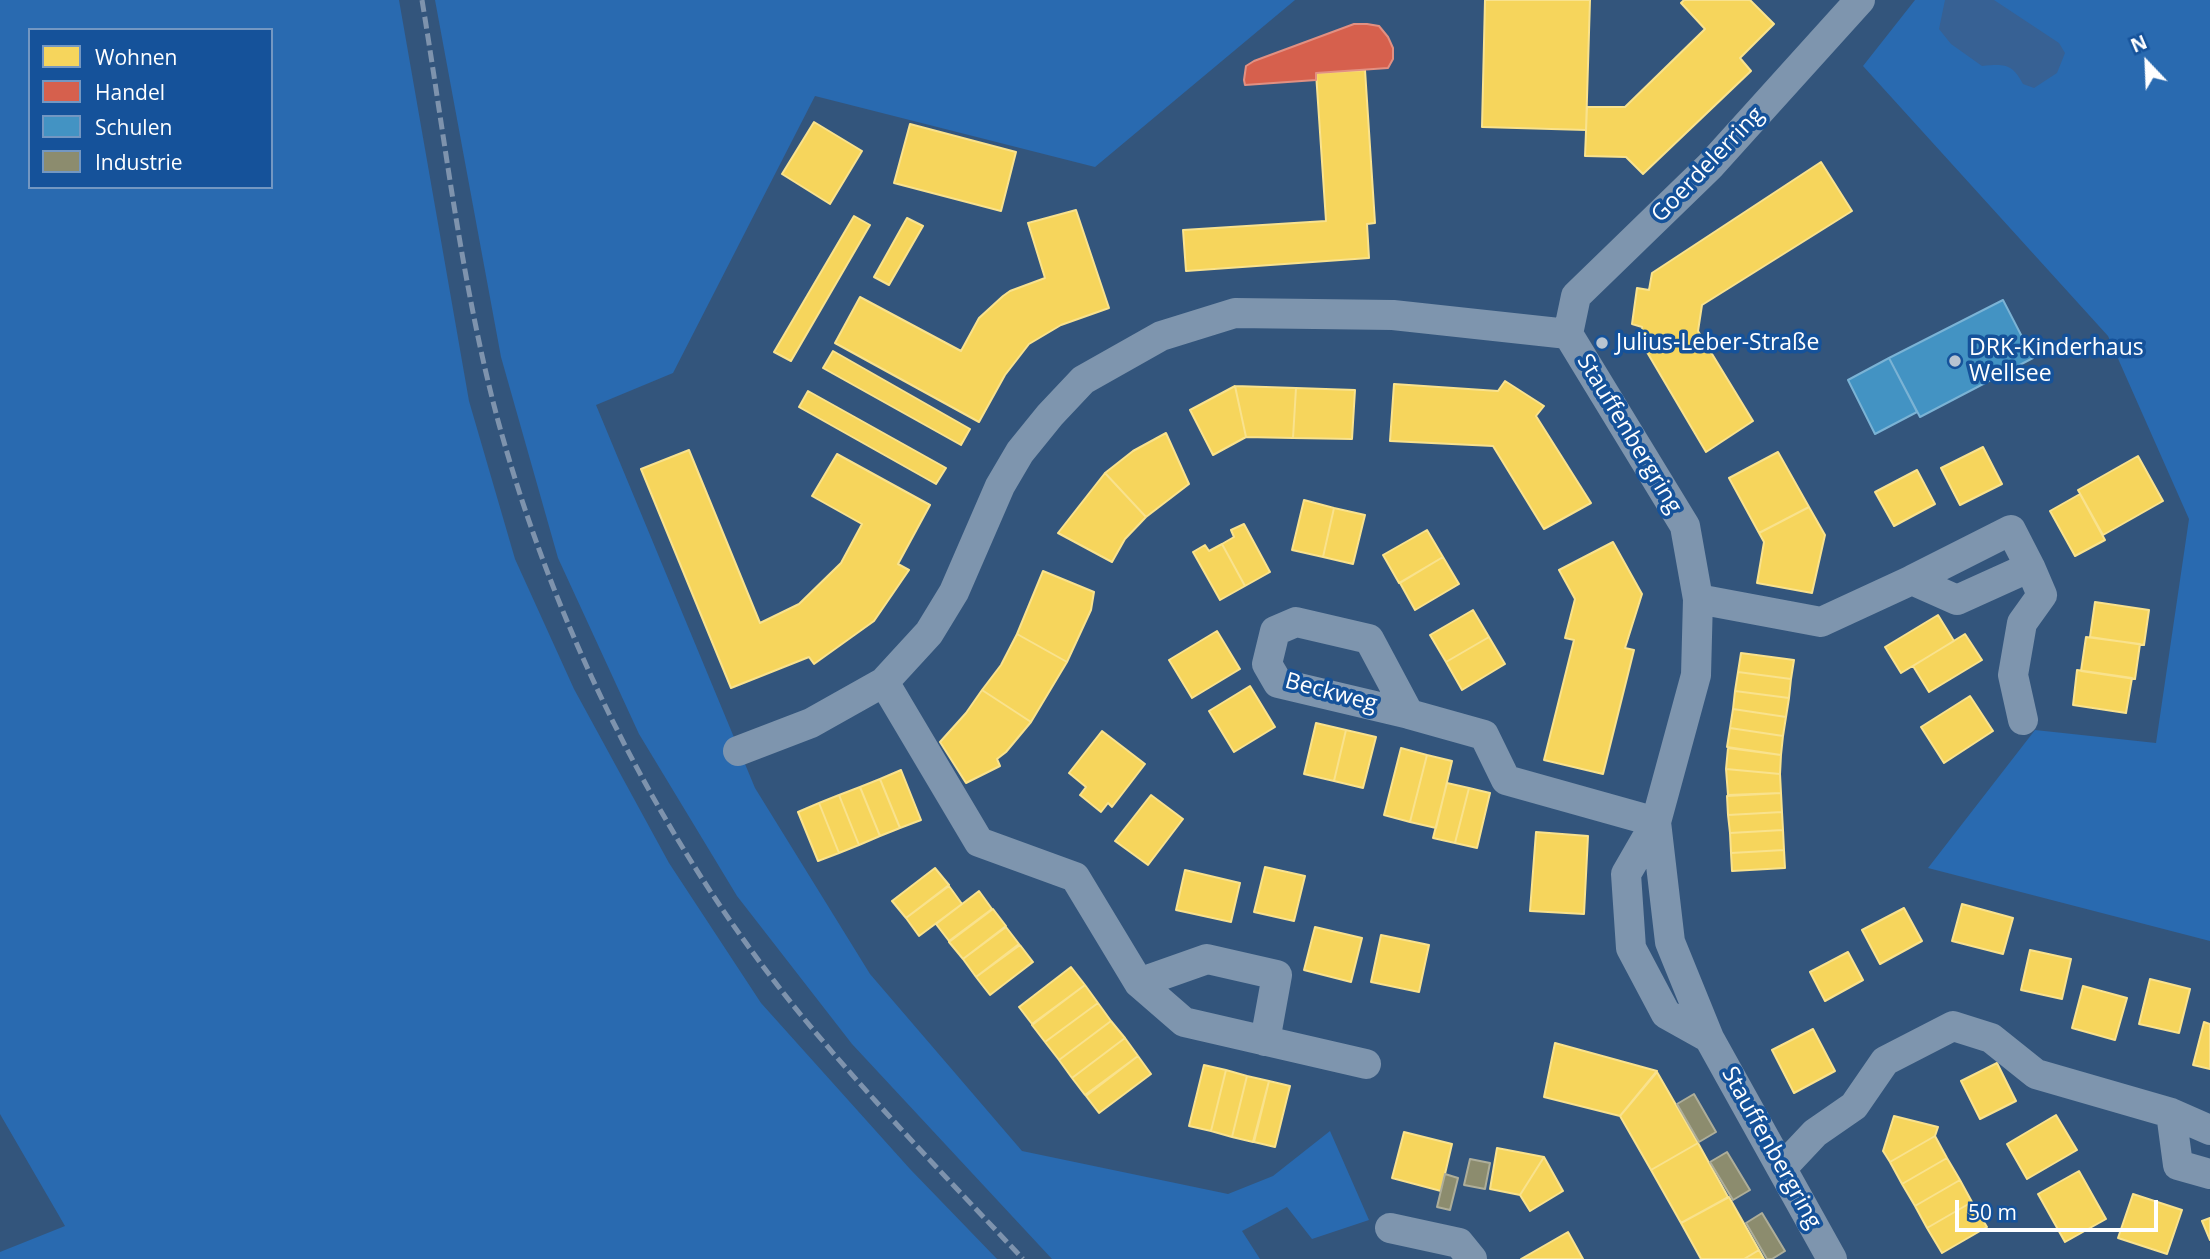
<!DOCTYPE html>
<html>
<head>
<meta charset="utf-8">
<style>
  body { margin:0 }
  #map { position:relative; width:2210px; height:1259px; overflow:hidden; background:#33557c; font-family:"Open Sans",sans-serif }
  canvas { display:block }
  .legend { position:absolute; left:28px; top:28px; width:245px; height:161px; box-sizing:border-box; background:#15529a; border:2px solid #7397c2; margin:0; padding:9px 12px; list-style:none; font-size:21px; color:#fff }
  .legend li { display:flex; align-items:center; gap:14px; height:35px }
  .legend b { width:35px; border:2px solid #7397c2 }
  .north { position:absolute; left:2112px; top:28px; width:70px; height:70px; -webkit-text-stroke:5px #15529a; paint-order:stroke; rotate:337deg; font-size:19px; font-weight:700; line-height:28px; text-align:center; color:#fff }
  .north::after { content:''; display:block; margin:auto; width:24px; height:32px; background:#fff; clip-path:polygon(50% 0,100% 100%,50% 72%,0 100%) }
  .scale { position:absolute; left:1955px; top:1200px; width:203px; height:32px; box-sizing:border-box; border:4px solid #fff; border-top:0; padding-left:9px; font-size:21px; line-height:24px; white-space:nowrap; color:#fff; -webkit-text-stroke:5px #15529a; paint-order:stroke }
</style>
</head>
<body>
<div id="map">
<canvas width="2210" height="1259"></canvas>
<ul class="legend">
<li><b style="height:19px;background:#f6d55c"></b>Wohnen</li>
<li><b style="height:19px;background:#d6604d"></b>Handel</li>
<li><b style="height:19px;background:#4393c3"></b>Schulen</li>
<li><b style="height:19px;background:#8c8c6e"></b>Industrie</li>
</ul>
<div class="north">N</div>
<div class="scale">50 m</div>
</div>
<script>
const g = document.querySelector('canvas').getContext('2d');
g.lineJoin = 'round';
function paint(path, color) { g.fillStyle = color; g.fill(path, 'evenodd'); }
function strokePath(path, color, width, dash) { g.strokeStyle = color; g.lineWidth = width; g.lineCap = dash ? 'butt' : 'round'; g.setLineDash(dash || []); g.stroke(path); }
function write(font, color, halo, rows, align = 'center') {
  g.font = font + ' "Open Sans",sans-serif'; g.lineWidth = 7; g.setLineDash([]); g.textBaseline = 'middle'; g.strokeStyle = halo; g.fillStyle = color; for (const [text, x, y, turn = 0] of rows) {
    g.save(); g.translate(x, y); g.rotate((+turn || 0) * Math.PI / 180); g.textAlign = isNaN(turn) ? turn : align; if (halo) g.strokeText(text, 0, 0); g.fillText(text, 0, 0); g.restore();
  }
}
paint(new Path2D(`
  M0,0H399L469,401L515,559L574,689L669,863L761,1003L910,1169L997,1259H0V1252L65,1226L0,1114ZM30,30H271V187H30Z
  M435,0H1295L1095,167L815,96L673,373L596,405L755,788L870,974L1022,1151L1228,1194L1273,1176L1330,1131L1369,1220L1312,1239L1287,1207L1242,1231L1260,1259H1052L852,1044L737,896L639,734L558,558L501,357Z
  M1915,0H2210V941L1928,868L2035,730L2156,743L2189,519L2108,336L1863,66Z`), '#296ab0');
paint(new Path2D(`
  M1945,0H1994L2059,43L2065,53L2057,73L2034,88L2023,84C2012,63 2004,64 1982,66L1951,44L1939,29Z`), '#376194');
const homes = new Path2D(`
  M1485,0H1590L1586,130L1482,127Z
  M1684,0H1750L1774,24L1740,58L1751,71L1643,174L1626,157L1585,156L1587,107H1625L1705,29L1681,3Z
  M1365,70L1375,223L1367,224L1369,258L1186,271L1183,230L1326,221L1316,73Z
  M814,122L862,151L830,204L782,174Z
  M910,124L1016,152L1001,211L894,183Z
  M1821,162L1852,211L1702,305L1698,331L1753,421L1706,452L1641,342L1642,327L1632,324L1637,288L1649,290L1652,273Z
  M1076,210L1109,308L1061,325L1029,344L1005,375L979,422L835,343L860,297L961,351L979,318L1003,296L1010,291L1045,278L1028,223Z
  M854,216L870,225L791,361L774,352Z
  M907,218L923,226L889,285L874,277Z
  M833,351L970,429L961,445L823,368Z
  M1505,381L1544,406L1536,416L1591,503L1544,529L1493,446L1390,441L1394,384L1498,391Z
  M1235,386L1296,388L1293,438L1246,437Z
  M1235,386L1246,437L1213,455L1190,410Z
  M1296,388L1355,390L1352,439L1293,438Z
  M808,391L946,468L936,484L799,407Z
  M1166,433L1189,484L1146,517L1105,473L1133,451Z
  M1983,447L2002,484L1960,505L1941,468Z
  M689,450L760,623L799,604L841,563L862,524L812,496L837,454L930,505L898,564L909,570L874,621L814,664L809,657L731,688L641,469Z
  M1778,452L1809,507L1759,533L1729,478Z
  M2138,456L2163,501L2103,535L2078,490Z
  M1917,470L1935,504L1894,526L1875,492Z
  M1105,473L1146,517L1125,539L1112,562L1058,533Z
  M2080,494L2105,540L2075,556L2050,511Z
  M1304,500L1334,508L1323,557L1292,550Z
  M1809,507L1825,535L1812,593L1757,583L1764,542L1759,533Z
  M1334,508L1365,515L1353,564L1323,557Z
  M1244,524L1270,572L1245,586L1222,544L1234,537L1231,530Z
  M1427,530L1443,557L1399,583L1383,555Z
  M1613,542L1642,594L1625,648L1634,650L1603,774L1544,760L1574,640L1565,638L1575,599L1559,570Z
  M1222,544L1245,586L1220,600L1193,552L1205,545L1209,551Z
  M1443,557L1459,584L1415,610L1400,583Z
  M1043,571L1094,592L1091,610L1067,662L1017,634Z
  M2095,602L2149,610L2144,645L2090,637Z
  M1473,610L1489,637L1446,662L1430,635Z
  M1938,615L1954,641L1901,673L1885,647Z
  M1217,631L1240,669L1192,698L1169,660Z
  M1017,634L1067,662L1031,722L982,690L1001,665Z
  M1965,634L1982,660L1929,692L1913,666Z
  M1489,637L1505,664L1462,690L1446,662Z
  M2086,637L2140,644L2135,679L2081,671Z
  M1741,653L1794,660L1791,679L1738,672Z
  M2077,670L2132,678L2126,713L2073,705Z
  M1738,672L1791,679L1789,698L1735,691Z
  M1250,686L1275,727L1234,752L1209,711Z
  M982,690L1031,722L1006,752L997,759L1000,766L966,783L940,742L966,713Z
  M1735,691L1789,698L1786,717L1733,709Z
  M1970,696L1993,731L1944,763L1921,727Z
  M1733,709L1786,717L1783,736L1730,728Z
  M1316,723L1346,730L1334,781L1304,774Z
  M1730,728L1783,736L1781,755L1727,747Z
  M1346,730L1376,737L1363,788L1334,781Z
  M1102,731L1145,764L1112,807L1108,803L1101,812L1080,795L1086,787L1069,773Z
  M1401,748L1427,755L1410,822L1384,815Z
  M1728,748L1781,755L1780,774L1726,769Z
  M1427,755L1452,761L1436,828L1410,822Z
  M1726,769L1780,774L1781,793L1728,795Z
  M901,770L921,820L900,828L880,779Z
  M880,779L900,828L880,836L860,787Z
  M1447,783L1469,788L1455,843L1433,838Z
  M860,787L880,836L859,845L839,795Z
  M1469,788L1490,793L1477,848L1455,843Z
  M1781,793L1782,812L1728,815L1727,796Z
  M839,795L859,845L839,853L819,803Z
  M1151,795L1183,819L1148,865L1115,841Z
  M819,803L839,853L818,861L798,812Z
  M1782,812L1783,830L1730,833L1728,815Z
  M1783,830L1784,850L1731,853L1730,833Z
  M1536,832L1588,836L1584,914L1530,911Z
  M1784,850L1785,868L1732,871L1731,853Z
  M1265,867L1305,876L1294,921L1254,912Z
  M935,868L949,885L906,918L892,901Z
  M1185,870L1240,883L1231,922L1176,910Z
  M949,886L962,904L919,936L906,918Z
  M979,891L992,909L949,941L936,924Z
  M1962,904L2013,918L2003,954L1952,941Z
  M1904,908L1922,941L1880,964L1862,930Z
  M993,909L1006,926L963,959L949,942Z
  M1006,927L1019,944L976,977L963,959Z
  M1315,927L1362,938L1351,982L1304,970Z
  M1381,935L1429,945L1419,992L1371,982Z
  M1020,945L1033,962L990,995L976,977Z
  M2030,950L2071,959L2062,999L2021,990Z
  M1848,952L1863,980L1825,1001L1810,972Z
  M1071,967L1085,985L1032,1024L1019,1007Z
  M2150,979L2190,989L2179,1033L2139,1024Z
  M1085,985L1098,1003L1045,1042L1032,1025Z
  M2083,986L2127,998L2115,1040L2072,1028Z
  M1098,1003L1111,1021L1059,1060L1045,1042Z
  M1111,1021L1125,1038L1072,1078L1059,1060Z
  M2204,1022L2210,1024V1069L2193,1065Z
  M1813,1029L1835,1071L1794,1093L1772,1050Z
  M1125,1038L1138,1056L1085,1095L1072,1078Z
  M1555,1043L1657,1071L1620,1116L1544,1097Z
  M1138,1056L1151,1074L1099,1113L1086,1096Z
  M1997,1063L2016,1101L1980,1119L1961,1081Z
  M1204,1065L1226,1070L1211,1131L1189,1126Z
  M1226,1070L1247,1076L1232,1137L1211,1131Z
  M1657,1072L1698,1143L1651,1170L1620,1116Z
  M1247,1076L1269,1081L1253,1142L1232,1137Z
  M1269,1081L1290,1086L1275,1147L1254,1142Z
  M2056,1115L2077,1150L2027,1179L2007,1144Z
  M1894,1116L1938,1127L1935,1136L1890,1162L1883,1151Z
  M1404,1132L1452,1144L1441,1191L1392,1178Z
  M1935,1136L1947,1158L1902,1184L1890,1162Z
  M1698,1143L1728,1197L1681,1223L1651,1170Z
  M1497,1148L1544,1157L1520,1195L1490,1189Z
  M1544,1157L1563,1191L1530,1211L1520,1195Z
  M1947,1158L1960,1180L1915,1206L1902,1184Z
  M2079,1171L2106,1219L2065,1242L2038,1194Z
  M1960,1180L1972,1202L1927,1228L1915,1206Z
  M2133,1194L2182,1210L2167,1254L2118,1238Z
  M1729,1197L1759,1250L1744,1259H1701L1681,1223Z
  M1972,1202L1987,1227L1942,1253L1927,1228Z
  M2210,1218V1240L2202,1221Z
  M1568,1232L1583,1259H1521Z
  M1759,1250L1764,1259H1744Z`);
paint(homes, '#f6d55c');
strokePath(homes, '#f9e28d', 2);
const shops = new Path2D(`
  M1354,24H1367L1379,26L1388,37L1393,48V59L1388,68L1316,73V80L1245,85L1244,80L1246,66L1254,61Z`);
paint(shops, '#d6604d');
strokePath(shops, '#e29082', 2);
const schools = new Path2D(`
  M2003,300L2033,358L1920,417L1889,358Z
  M1889,358L1917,412L1875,434L1848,380Z`);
paint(schools, '#4393c3');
strokePath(schools, '#7bb3d5', 2);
const industry = new Path2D(`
  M1694,1094L1716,1132L1699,1142L1677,1104Z
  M1727,1152L1750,1190L1733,1200L1710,1162Z
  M1470,1159L1490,1163L1485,1189L1464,1185Z
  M1445,1174L1458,1178L1450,1210L1437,1207Z
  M1762,1213L1785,1251L1772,1259H1767L1746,1223Z`);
paint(industry, '#8c8c6e');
strokePath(industry, '#aeae9a', 2);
strokePath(new Path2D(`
  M1568,334L1685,526L1698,599L1696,675L1656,822L1626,874L1631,948L1666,1014L1709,1038
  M1568,334L1576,296L1710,166L1860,0
  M1912,580L1957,600L2030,567
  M1698,599L1821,622L1912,580L2011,530L2030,567L2042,595L2022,623L2013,675L2023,720
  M884,682L979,842L1075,877L1139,983L1184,1022L1366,1064
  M1409,714L1278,683L1267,664L1275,631L1296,622L1369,639L1409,714L1484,735L1506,780L1656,822
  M738,751L811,723L884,682L929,633L954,592L1000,486L1020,452L1050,415L1083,380L1161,336L1235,313L1393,315L1568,334
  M1656,822L1670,942L1709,1038L1832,1259
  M1139,983L1207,959L1277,975L1265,1041
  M2171,1113L2178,1165L2210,1174
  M1782,1168L1815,1133L1854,1106L1885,1061L1953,1026L1991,1038L2036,1074L2171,1113L2210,1130
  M1390,1228L1459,1243L1472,1259`), '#7e95ae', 30);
strokePath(new Path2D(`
  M422,0C445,139 461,281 497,417C555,631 660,842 801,1015C871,1100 948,1179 1023,1259`), '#7e93ad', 5, [12, 5]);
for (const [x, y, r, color] of [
  [1602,343,7,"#b8c4d1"],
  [1955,361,7,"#b8c4d1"]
]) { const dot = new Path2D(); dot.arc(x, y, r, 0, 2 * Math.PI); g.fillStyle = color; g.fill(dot); strokePath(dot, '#15529a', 2.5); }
write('23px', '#fff', '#15529a', [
  ["Goerdelerring",1708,165,-46],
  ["Stauffenbergring",1629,434,59],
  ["Beckweg",1331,693,15],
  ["Stauffenbergring",1771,1148,61]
]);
write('23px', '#fff', '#15529a', [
  ["Julius-Leber-Straße",1616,343],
  ["DRK-Kinderhaus",1969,348],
  ["Wellsee",1969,374]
], 'left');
</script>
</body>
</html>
